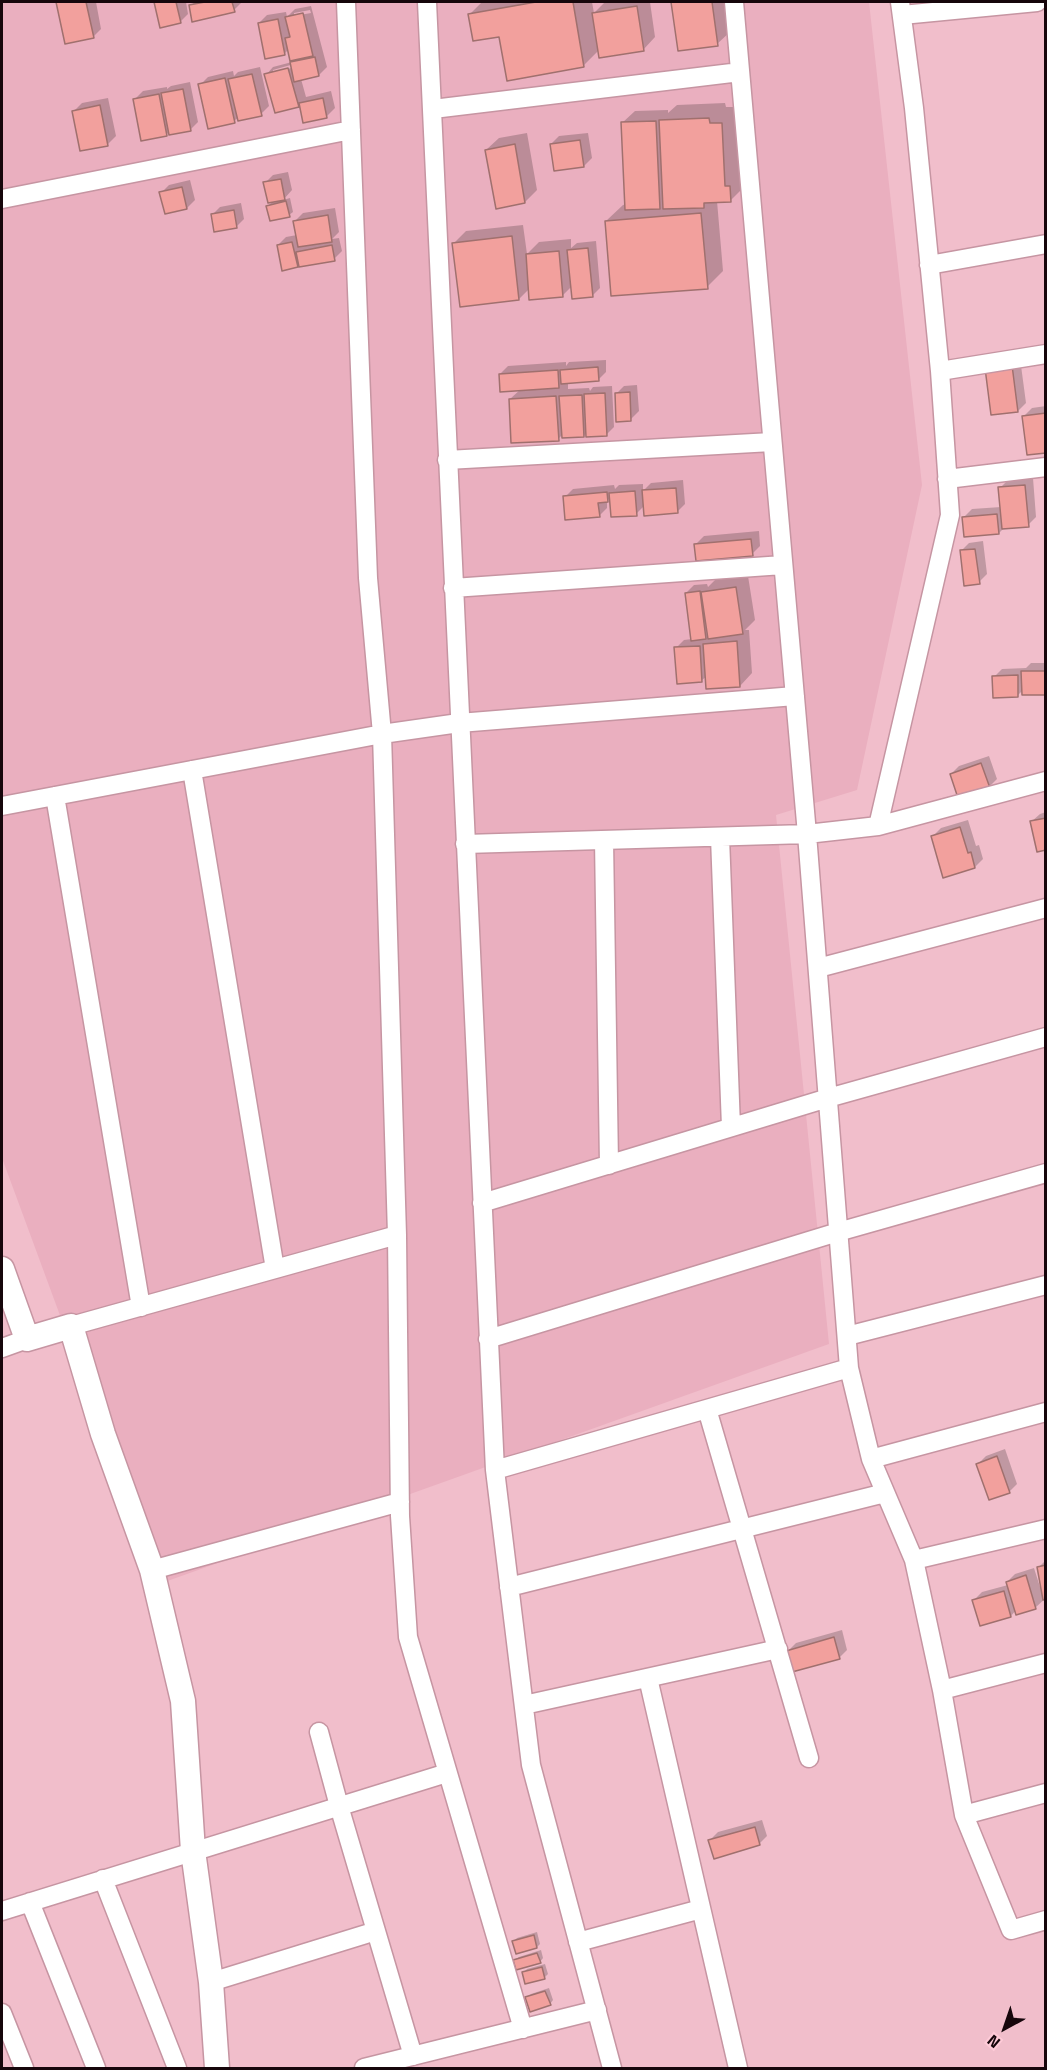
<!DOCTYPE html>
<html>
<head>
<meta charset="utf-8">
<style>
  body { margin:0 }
  #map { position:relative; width:1047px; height:2070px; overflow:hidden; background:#f1becb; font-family:"Titillium Web",sans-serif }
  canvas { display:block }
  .frame { position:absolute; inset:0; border:3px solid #16060b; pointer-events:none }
  .north { position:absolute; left:975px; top:1998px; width:60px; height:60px; -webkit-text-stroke:4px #ffcbd8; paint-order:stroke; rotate:220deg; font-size:16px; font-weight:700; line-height:24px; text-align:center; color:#16060b }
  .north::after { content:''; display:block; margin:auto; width:21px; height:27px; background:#16060b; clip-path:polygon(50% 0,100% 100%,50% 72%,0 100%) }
</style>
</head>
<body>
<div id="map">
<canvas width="1047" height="2070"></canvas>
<div class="frame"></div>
<div class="north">N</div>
</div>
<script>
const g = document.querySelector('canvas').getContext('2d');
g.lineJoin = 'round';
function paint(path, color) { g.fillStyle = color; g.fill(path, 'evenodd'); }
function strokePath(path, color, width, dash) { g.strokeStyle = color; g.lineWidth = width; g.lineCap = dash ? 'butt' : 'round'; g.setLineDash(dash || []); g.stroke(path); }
paint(new Path2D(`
  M2,2H869L922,485L857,790L776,815L829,1344L159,1584L2,1158Z`), '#eaafbf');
paint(new Path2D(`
  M57,2H96L101,29L93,37L66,42Z
  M156,2H186L188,14L180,22L161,26Z
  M195,2H242L234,10L190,6Z
  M482,2H592L594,13L605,2H650L655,37L643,50H599L584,65L508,79L500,35L470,14Z
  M673,2H725L730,32L717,44L679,49Z
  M311,6L327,67L319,75L301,79L306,97L331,91L335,108L327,116L301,105L276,112L266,75L273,67L292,62L289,49L284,54L259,23L267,15L286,12L287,17L295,9ZM310,10L311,13L294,16V13ZM294,64L295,67L273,73V70Z
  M260,67L269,106L261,114L239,117L234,121L200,85L208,77L233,71L234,76L238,72Z
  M190,82L198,122L190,130L170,131L166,135L135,99L143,91L167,87V89L171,86Z
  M108,98L116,136L108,144L74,111L82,103Z
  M725,103L726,107H738L747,184L730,201H717L723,271L707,287L606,221L623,205L626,204L622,123L635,111L668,110V113L677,105Z
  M527,133L537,190L525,202L486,150L499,138Z
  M588,133L592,158L584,166L551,144L559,136Z
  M288,172L292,190L283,200L290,198L293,212L289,215L268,206L273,201L265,183L273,175Z
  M190,180L195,200L187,208L161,193L169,185Z
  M241,203L244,219L236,227L212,215L220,207Z
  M335,208L339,232L332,239L339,238L342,251L334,259L283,269L278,245L286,237L297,235L295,221L303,213Z
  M523,225L527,254L539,242L571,239V248L577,243L596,241L600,288L592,296L572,286L562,296L530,288L519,299L454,243L466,231Z
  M1020,358L1026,403L1018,411L995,361Z
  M606,360V372L598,380L568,382V389L589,388L590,391L593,387L612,386L614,427L606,435L587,432L584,436L563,434L558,439L510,399L521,389L500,374L508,366L566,362V366L569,362Z
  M637,385L639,411L631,419L616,394L624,386Z
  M1046,406V452L1024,416L1032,408Z
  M1033,478L1036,517L1028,525L1004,528L999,533L964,517L972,509L1001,507L1000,488L1008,480Z
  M683,480L685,504L677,512L644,506L636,514L611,497L607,501V508L599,516L565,497L573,489L614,485L615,489L619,485L643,484V491L651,483Z
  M759,531L760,546L752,554L696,544L704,536Z
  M983,541L987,574L979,582L961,551L969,543Z
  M748,576L755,620L745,630H749L752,673L740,686L707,676L702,680L676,648L684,640L692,639L686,593L694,585L707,584L708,587L715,580Z
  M1031,663H1046V693L1023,690L1018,695L994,677L1002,669L1026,668Z
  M989,756L997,779L989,787L951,774L959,766Z
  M1046,812V848L1031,822L1040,814Z
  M968,820L976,846L979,845L983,859L975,867L933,836L941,828Z
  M1005,1449L1017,1484L1009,1492L978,1464L986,1456Z
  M1046,1560V1598L1036,1607L1017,1613L1016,1610L1011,1616L981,1624L974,1600L982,1592L1008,1585L1007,1582L1015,1574L1034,1568L1040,1587H1042L1038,1568Z
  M842,1630L847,1650L839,1658L788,1651L796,1643Z
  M762,1820L767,1836L759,1844L710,1840L718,1832Z
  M537,1932L540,1944L537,1947L514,1941L517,1938Z
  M541,1950L543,1958L540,1962L515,1960L519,1957Z
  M545,1964L548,1974L544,1978L523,1973L527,1969Z
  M549,1988L553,2000L550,2004L527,1998L531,1994Z`), '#0003');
const building = new Path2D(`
  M56,2H86L94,38L65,44Z
  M154,2H176L181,23L160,28Z
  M205,2H232L235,12L192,22L189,5Z
  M536,2H573L584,67L507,81L499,37L473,41L468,14Z
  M671,2H712L718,46L678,51Z
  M637,6L644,51L599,58L592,13Z
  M303,13L313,56L290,61L285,38L290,37L285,17Z
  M278,19L285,55L265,59L258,23Z
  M315,57L319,76L294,82L290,62Z
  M288,68L299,107L275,113L264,74Z
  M252,74L262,116L238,121L228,79Z
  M225,78L235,123L208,129L198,84Z
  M183,89L191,131L169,135L161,93Z
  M159,94L167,136L141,141L133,99Z
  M323,98L327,118L303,123L299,103Z
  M100,105L108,146L80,151L72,111Z
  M709,118L710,123H722L725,186H730L731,202L704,203V208L663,209L659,120Z
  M656,121L660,209L625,210L621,122Z
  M580,140L584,167L554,171L550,144Z
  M515,144L525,203L496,209L485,150Z
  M281,179L285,200L268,203L263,182Z
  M182,187L187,209L165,214L159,192Z
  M286,201L290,217L270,221L266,206Z
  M234,210L237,228L214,232L211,214Z
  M701,213L708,289L611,296L605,221Z
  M328,215L332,242L298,247L293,221Z
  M512,236L519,300L460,307L452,243Z
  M292,242L298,267L282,271L277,245Z
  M332,245L335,261L299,267L296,252Z
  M588,248L593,297L572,299L567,250Z
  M559,251L563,297L529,300L526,254Z
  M1012,365L1018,412L991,415L985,368Z
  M598,367L599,381L561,384L560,370Z
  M558,370L559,388L500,392L499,374Z
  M630,392L631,421L616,422L615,393Z
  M605,393L607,436L586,437L584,394Z
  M582,395L584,437L562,438L559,396Z
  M556,396L559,441L511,443L509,399Z
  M1046,413V453L1027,455L1022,416Z
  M1025,485L1029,527L1002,529L998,487Z
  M676,488L678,513L644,516L642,490Z
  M635,491L637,516L611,517L609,493Z
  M607,492L608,502L598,503L600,517L565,520L563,496Z
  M997,514L999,534L964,537L962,517Z
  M751,539L753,556L696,561L694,544Z
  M975,549L980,584L964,586L960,550Z
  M736,587L743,634L708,639L701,592Z
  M700,591L706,639L691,641L685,593Z
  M737,641L740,687L706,689L703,644Z
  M700,646L702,682L677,684L674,647Z
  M1021,671H1046V695H1022Z
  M1018,675V697L993,698L992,676Z
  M981,763L990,788L958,798L950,774Z
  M1046,818V850L1037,852L1030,821Z
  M960,827L968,853L971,852L975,868L943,878L931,836Z
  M997,1456L1010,1493L989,1500L976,1464Z
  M1046,1565V1599L1043,1600L1037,1567Z
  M1026,1575L1036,1609L1016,1615L1006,1582Z
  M1004,1591L1011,1617L980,1626L972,1600Z
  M834,1637L840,1659L792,1672L786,1651Z
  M755,1827L760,1845L714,1859L708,1840Z
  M534,1935L537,1948L516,1954L512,1941Z
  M537,1953L541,1963L516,1970L513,1960Z
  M542,1967L545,1979L525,1984L522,1972Z
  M545,1991L551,2005L530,2012L525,1997Z`);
paint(building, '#f2a09d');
strokePath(building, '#a0706e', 1.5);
const minor = new Path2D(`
  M346,2L368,578L382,734L397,1235L400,1516L408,1637L523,2029
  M427,2L495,1470L531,1765L612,2068
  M902,15L1037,2
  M433,109L740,72
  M2,199L351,130
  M929,265L1046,244
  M940,371L1046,354
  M447,460L772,442
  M947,479L1046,467
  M453,588L783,565
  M192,770L275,1269
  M55,796L141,1307
  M2,806L382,734L459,723L795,696
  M878,826L1046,781
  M720,837L731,1127
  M604,840L609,1165
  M465,844L807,834L878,826L950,515L940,371L914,108L900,2
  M818,968L1046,908
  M482,1203L828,1098L1046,1037
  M71,1326L397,1235
  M847,1336L1046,1285
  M488,1339L838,1232L1046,1173
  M2,1348L27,1339
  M849,1368L871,1459L1046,1412
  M707,1409L809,1758
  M871,1459L914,1560L942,1690L964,1815L1011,1930L1046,1920
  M495,1470L849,1368L807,834L734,2
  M914,1560L1046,1529
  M152,1570L400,1502
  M509,1587L885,1493
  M648,1678L738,2068
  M942,1690L1046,1663
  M524,1705L778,1649
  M319,1732L339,1806L413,2056
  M964,1815L1046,1793
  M103,1879L177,2068
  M30,1902L96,2068
  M2,1911L447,1773
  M578,1942L701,1909
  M211,1982L376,1931
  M2,2013L24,2068
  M364,2068L597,2010`);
const tertiary = new Path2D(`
  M2,1269L27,1339L71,1326L103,1434L152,1570L183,1701L193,1851L211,1982L217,2068`);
strokePath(minor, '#c695a2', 21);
strokePath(tertiary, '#c695a2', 27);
strokePath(minor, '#fff', 18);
strokePath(tertiary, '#fff', 24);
</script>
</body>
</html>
